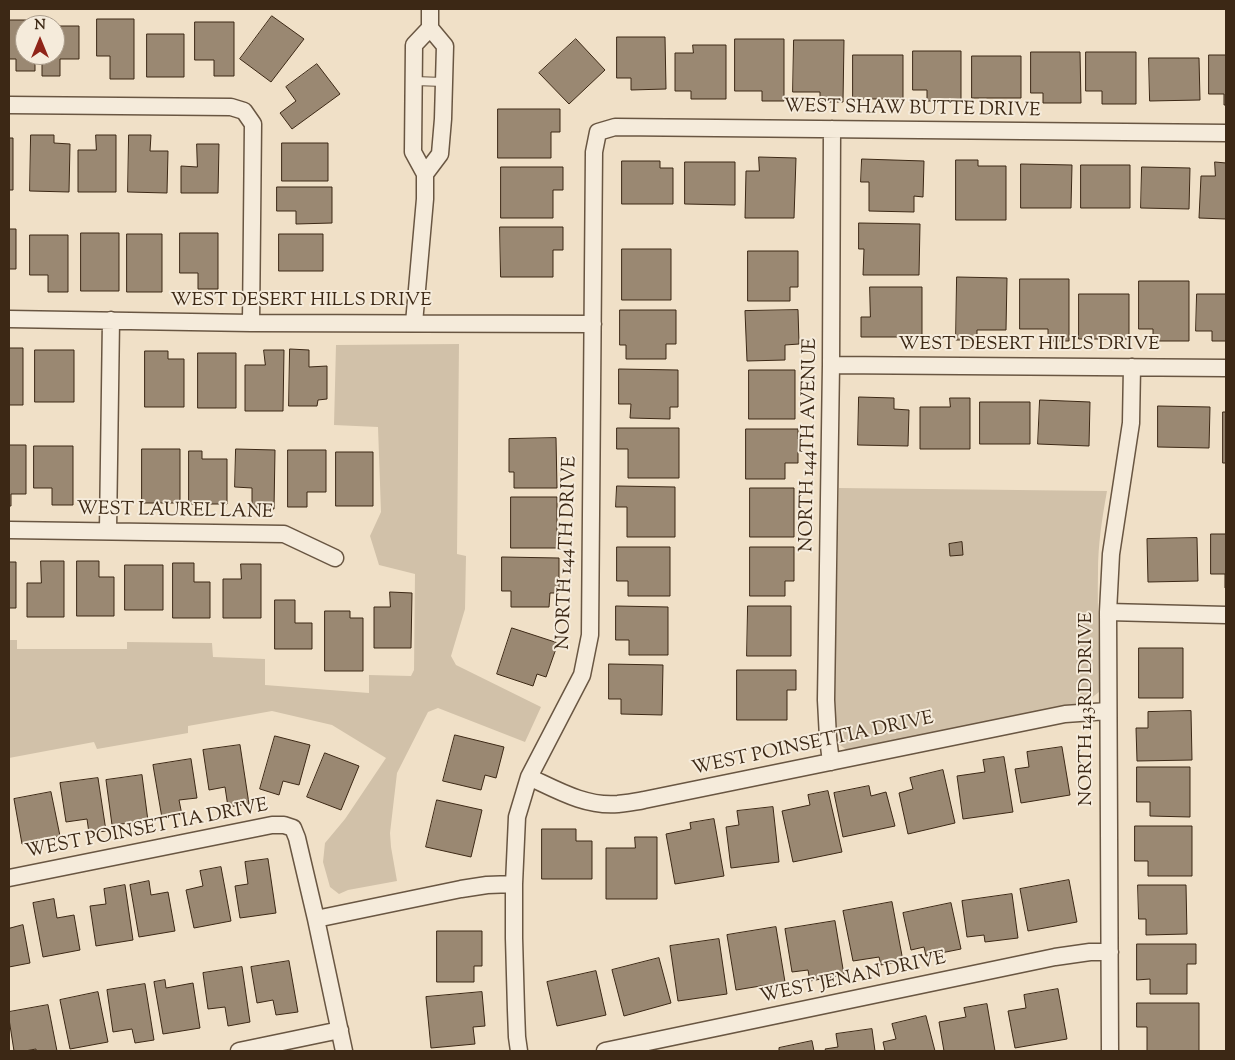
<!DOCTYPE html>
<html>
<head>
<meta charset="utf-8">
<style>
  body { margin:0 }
  #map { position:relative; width:1235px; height:1060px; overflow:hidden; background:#f0e0c7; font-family:"Sorts Mill Goudy",serif }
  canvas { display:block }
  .frame { position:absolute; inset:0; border:10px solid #3c2815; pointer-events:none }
  .north { position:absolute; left:15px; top:15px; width:50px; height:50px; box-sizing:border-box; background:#f5ebdb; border:1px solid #ab9d8c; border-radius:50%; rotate:0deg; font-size:14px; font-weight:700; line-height:20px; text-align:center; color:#3c2815 }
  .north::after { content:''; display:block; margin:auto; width:18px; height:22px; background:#8f2418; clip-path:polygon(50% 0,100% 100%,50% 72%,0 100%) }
</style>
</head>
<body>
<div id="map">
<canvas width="1235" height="1060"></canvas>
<div class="frame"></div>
<div class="north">N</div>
</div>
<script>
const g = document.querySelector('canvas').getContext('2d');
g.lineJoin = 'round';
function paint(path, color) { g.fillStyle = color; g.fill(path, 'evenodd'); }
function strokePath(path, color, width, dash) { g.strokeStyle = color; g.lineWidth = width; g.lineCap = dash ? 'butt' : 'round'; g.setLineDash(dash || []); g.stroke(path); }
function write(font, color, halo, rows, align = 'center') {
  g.font = font + ' "Sorts Mill Goudy",serif'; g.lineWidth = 4; g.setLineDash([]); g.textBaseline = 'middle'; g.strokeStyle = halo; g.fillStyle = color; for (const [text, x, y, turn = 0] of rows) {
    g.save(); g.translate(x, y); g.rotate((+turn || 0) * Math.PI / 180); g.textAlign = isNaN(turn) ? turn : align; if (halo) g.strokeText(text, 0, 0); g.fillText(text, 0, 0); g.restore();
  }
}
paint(new Path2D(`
  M459,344L457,554L466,556L465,609L451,656L456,665L541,707L525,742L438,708L428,712L397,773L390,833L391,847L397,881L348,890L339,894L330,887L323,862L325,843L345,819L386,758L332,725L272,711L188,726V733L97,749L94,742L9,758V640H17V649H127V642L212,643L213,657L265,659V685L369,693V675L411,676L414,670L415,574L379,565L370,536L381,512L378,427L334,425L336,345Z
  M839,488L1107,491C1102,518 1098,545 1098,572C1097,612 1100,652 1099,692L1086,702L847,750L834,741V682L836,635Z`), '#d1c1a9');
const building = new Path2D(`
  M272,16L304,39L271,82L240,59Z
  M97,19H134V79H110V56H97Z
  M9,20H35V25H25V55H35V71H16V59H9Z
  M195,22H234V76H214V60H195Z
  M55,26H79V59H60V76H42V55H55Z
  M147,34H184V77H147Z
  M617,37H665L666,89L631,90V78H617Z
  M576,39L605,70L569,104L539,73Z
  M735,39H784V101H762V91H735Z
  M794,40H844L843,102H820V92H793Z
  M693,45H726V99H691V91H675V53H693Z
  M913,51H961V101H927V90H913Z
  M1031,52H1080L1081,103H1043V93H1031Z
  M1086,52H1136V104H1102V91H1086Z
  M853,55H903V99H853Z
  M1209,55H1226V105H1224V94H1209Z
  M972,56H1021V98H972Z
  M1149,58H1199L1200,100L1150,101Z
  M317,64L340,94L292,129L280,113L296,101L286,87Z
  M498,109H560V132H551V158H498Z
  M31,135H54V143L70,144L69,192L30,191Z
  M96,135H116V192H78V150H96Z
  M129,135H151L150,151H168L167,193L128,192Z
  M9,138H13V190H9Z
  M282,143H328V181H282Z
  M197,144H219L218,193H181V166L197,167Z
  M759,157L796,158L794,218H745L746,171H759Z
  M862,159L924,161L923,197L914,196V212L869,211V182H861Z
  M956,160H978V166H1006V220H956Z
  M622,161H660V168H673V204H622Z
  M685,162H735V205L685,204Z
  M1215,162L1226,163V219L1199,218L1201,176H1215Z
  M1021,164L1072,165L1071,208H1021Z
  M1081,165H1130V208H1081Z
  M501,167H563V190H553V218H501Z
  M1142,167L1190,168L1189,209L1141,208Z
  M277,187H332V223L296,224V211H277Z
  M859,223L920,224L919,275H863L864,249H859Z
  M500,227H563V250H553V277H501Z
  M9,229H16V269H9Z
  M81,233H119V291H81Z
  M180,233H218V289H198V273H180Z
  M127,234H162V292H127Z
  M279,234H323V271H279Z
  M30,235H68V292H48V275H30Z
  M622,249H671V300H622Z
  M748,251H798V287H790V301H748Z
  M957,277L1007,278L1006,330H977V340H956Z
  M1020,279H1069V341H1048V329H1020Z
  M1139,281H1189V341H1153V329H1139Z
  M870,287H922V337H861V317H870Z
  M1079,294H1129V339H1079Z
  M1197,294H1226V341H1212V331H1196Z
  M620,310H676V344H666V359H626V345H620Z
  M798,310L799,344L785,345V360L747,361L745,311Z
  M9,348H23V405H9Z
  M290,349L309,350V367L327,366V399L318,400L317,406H289Z
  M35,350H74V402H35Z
  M264,350H284L283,411H245V365H265Z
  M145,351H168V359H184V407H145Z
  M198,353H236V408H198Z
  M619,369L678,370V407H670V419L630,418L631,404H619Z
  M749,370H795V419H749Z
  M859,397L894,398V409L909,410L908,446L858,445Z
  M950,398H970V449H920V407H950Z
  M1040,400L1090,402L1089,446L1038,444Z
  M980,402H1030V444H980Z
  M1158,406L1210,407L1209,448L1158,447Z
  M1223,412H1226V463H1223Z
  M617,428H679V478H628V449H617Z
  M746,429H798V463H785V479H746Z
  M556,438L557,488H514V472H509V439Z
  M9,445H26V494H11V506H9Z
  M34,446H73V505H52V488H34Z
  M142,449H180V503H142Z
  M236,449L275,450L274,509L252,508V488L235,487Z
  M288,450H326V492H307V507H288Z
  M189,451H202V459H227V504H189Z
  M336,452H373V506H336Z
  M617,486L675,487V537H627V507H616Z
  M750,488H794V537H750Z
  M511,497H557V548H511Z
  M1211,534H1226V588H1225V574H1211Z
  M1197,538L1198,581L1148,582L1147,539Z
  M962,542L963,555L950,556L949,544Z
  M617,547H670V596H628V581H617Z
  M750,547H794V581H785V596H750Z
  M502,557L559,558V593H550L549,607H511V591H502Z
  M41,561H64V617H27V583H41Z
  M77,561H99V577H114V616H77Z
  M9,562H16V608H9Z
  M173,563H194V582H210V618H173Z
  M241,564H261V618H223V579H241Z
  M125,565H163V610H125Z
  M390,592L412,593L411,648H374V607H390Z
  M275,600H295V623H312V649H275Z
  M616,606L668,607V655H629V640H616Z
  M748,606H791V656H747Z
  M325,611H350V618H363V671H325Z
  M512,628L558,643L546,677L537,674L533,686L497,674Z
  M1139,648H1183V698H1139Z
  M609,664L663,665L662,715L621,714V699H609Z
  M737,670H796V690H787V720H737Z
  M1191,711L1192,760L1137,761L1136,728H1148V712Z
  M455,735L504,747L496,778L485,775L481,790L443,781Z
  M275,736L310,745L299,785L283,781L279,795L260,789Z
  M240,745L249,804L228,807L225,787L209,790L203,750Z
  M1062,747L1070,795L1021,803L1015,769L1029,767L1027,752Z
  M325,753L359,766L341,810L307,797Z
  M1004,757L1013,812L963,819L957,776L985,772L983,760Z
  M191,759L197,798L179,800L182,815L162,818L153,765Z
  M1137,767H1190V817L1150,816V802H1137Z
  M943,770L955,823L908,834L899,793L913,789L910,778Z
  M142,775L148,821L112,825L106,780Z
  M98,778L106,831L89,833L87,819L66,822L60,783Z
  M869,786L871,796L886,792L895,826L843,837L834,793Z
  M828,791L842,852L793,862L782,811L810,805L808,795Z
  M51,792L60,836L22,844L14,799Z
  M437,800L482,810L471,857L426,847Z
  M773,807L779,862L731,868L726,827L739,825L737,811Z
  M714,819L724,876L675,884L666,834L691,829L690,823Z
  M1135,826H1192V876H1148V861H1135Z
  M542,829H576V841H592V879H542Z
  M635,837H657V899H606V848H635Z
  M268,859L276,913L240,918L235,886L248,884L245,862Z
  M221,867L231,921L194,928L186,890L203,886L200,871Z
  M1069,880L1077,922L1028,931L1020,889Z
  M149,881L151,895L168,892L175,931L139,937L130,885Z
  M125,885L133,940L96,946L90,906L106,904L104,889Z
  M1138,885H1186L1187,934L1146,935V919H1139Z
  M1012,894L1018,938L985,942L984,935L967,937L962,901Z
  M54,899L57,918L74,915L80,950L43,957L33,903Z
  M892,902L903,961L881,965L879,957L853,961L843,911Z
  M951,903L961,949L926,956L924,947L911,950L903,913Z
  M835,921L844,975L810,981L808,970L792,972L785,929Z
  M23,925L30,963L9,967V926V928Z
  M776,927L785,982L736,990L727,935Z
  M437,931H482V966H474V982H437Z
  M719,939L727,994L678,1001L670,946Z
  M1137,944H1196V964H1187V994H1150V979L1137,980Z
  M659,958L671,1003L624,1016L612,970Z
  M289,961L298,1012L276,1015L273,1000L257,1003L251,967Z
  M242,967L250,1022L228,1026L225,1007L208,1009L203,973Z
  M596,971L606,1015L557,1026L547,982Z
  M165,980L166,988L193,983L200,1028L163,1034L154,982Z
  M145,984L154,1040L135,1043L132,1029L113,1032L107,990Z
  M1058,989L1067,1039L1015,1048L1008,1011L1026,1008L1024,995Z
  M98,992L108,1042L70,1049L60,1000Z
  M482,992L485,1026L473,1027L475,1044L431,1048L426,997Z
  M1137,1003H1199V1051H1147V1027H1137Z
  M987,1004L995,1051H944L939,1022L966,1017L964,1008Z
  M48,1005L57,1051H36V1049L25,1051H14L9,1019V1012Z
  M926,1016L935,1051H885L883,1042L896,1039L892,1024Z
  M872,1029L875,1051H826L825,1049L838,1047L836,1034Z
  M812,1041L814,1051H779V1048Z`);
paint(building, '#9a8872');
strokePath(building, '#3c2815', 1);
const lane = new Path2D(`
  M414,81L444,82`);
const street = new Path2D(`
  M9,105L231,107L244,111L253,124L251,323
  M425,174L440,154L443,119L445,46L430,28V9
  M9,319L251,323L593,324
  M414,323L425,199V174L413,152L414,45L430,28
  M831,365L1226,368
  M9,530L284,534L335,558
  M108,530L111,320
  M1108,612L1226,615
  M831,762L828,738L826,700L831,365L832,129
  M529,777C557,790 586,807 618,804C626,803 636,802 644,800L1065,714L1108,711
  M9,878L272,825H284L293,828L297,838L316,919L344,1051
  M316,919L461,889L487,885L514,884
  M239,1051L340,1030
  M519,1051L517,1037L516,1010L514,938V884L517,817L529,777L582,675L590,635L594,152L598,132L615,127L1226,133
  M605,1051L1055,957L1090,952H1110
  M1110,1051L1108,612L1111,554L1131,423L1132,367`);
strokePath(lane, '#695642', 10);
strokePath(street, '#695642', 19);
strokePath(lane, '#f5ebdb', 8);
strokePath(street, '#f5ebdb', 16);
write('19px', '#3c2815', '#f5ebdb', [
  ["WEST SHAW BUTTE DRIVE",912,110,1],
  ["WEST DESERT HILLS DRIVE",301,302],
  ["WEST DESERT HILLS DRIVE",1029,346],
  ["NORTH 144TH AVENUE",810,445,-89],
  ["WEST LAUREL LANE",175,512,1],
  ["NORTH 144TH DRIVE",568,553,-88],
  ["NORTH 143RD DRIVE",1088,709,-90],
  ["WEST POINSETTIA DRIVE",813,745,-12],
  ["WEST POINSETTIA DRIVE",147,830,-11],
  ["WEST JENAN DRIVE",853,979,-12]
]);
</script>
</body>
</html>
